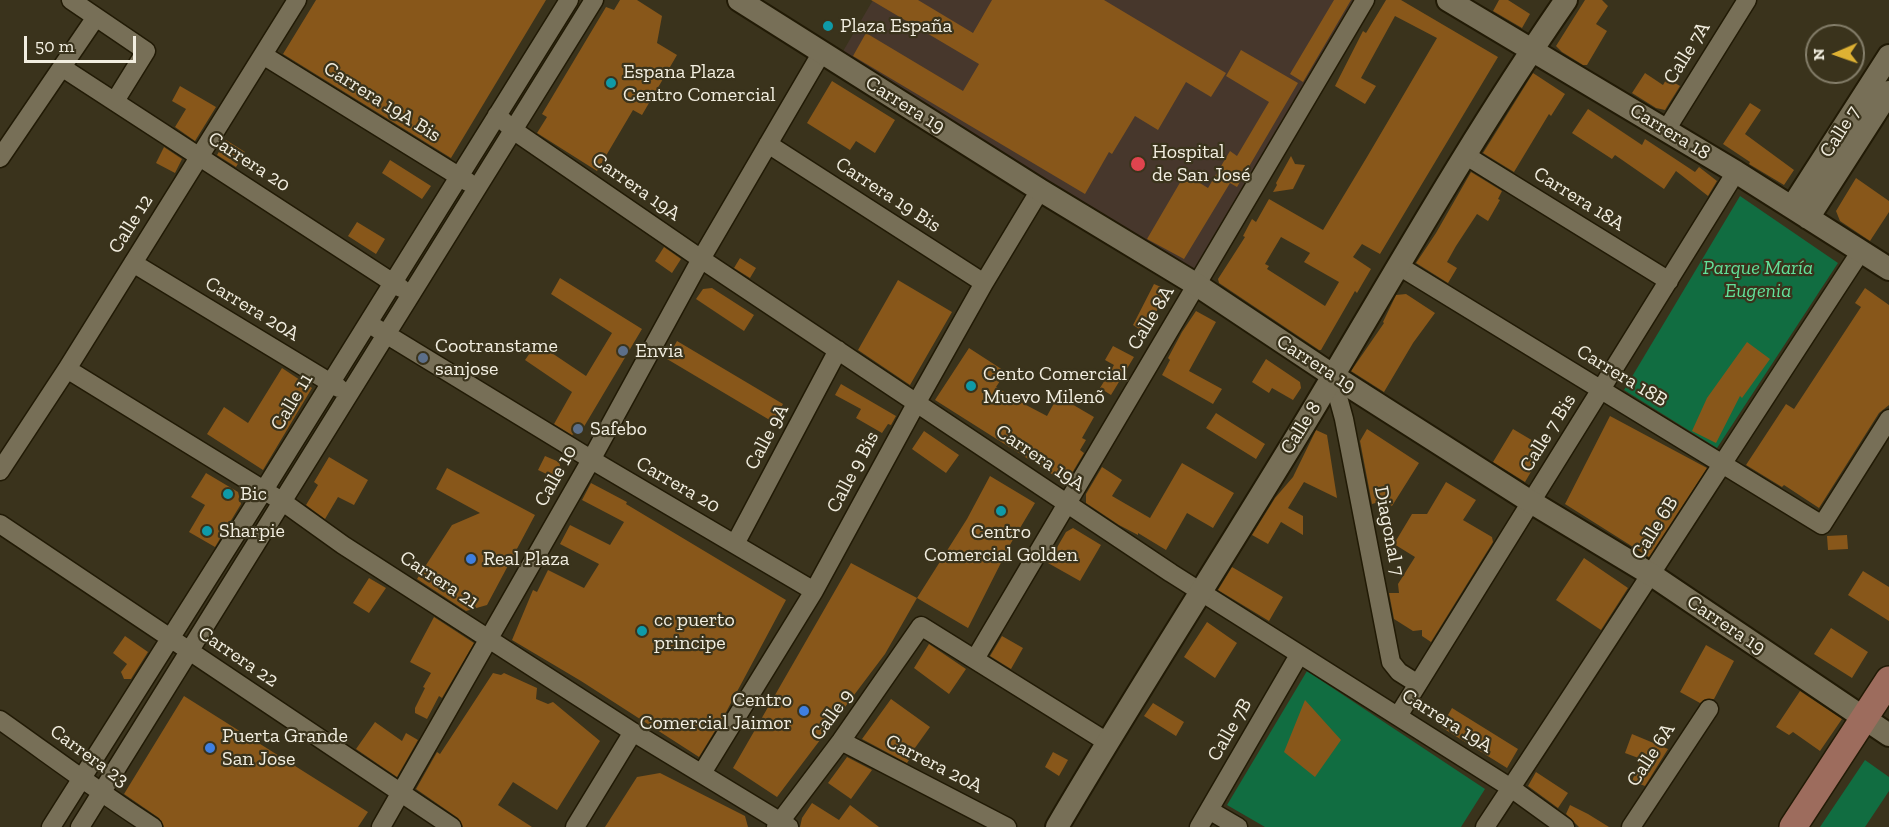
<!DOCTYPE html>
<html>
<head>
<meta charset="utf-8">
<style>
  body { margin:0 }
  #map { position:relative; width:1889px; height:827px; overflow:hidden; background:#3a331c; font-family:"Zilla Slab",serif }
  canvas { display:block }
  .north { position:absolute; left:1805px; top:24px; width:60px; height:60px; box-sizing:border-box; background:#3a331c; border:2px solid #847e6a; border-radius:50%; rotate:268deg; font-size:16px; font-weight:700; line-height:24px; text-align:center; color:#f2eee0 }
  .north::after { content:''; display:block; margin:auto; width:21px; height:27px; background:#deb133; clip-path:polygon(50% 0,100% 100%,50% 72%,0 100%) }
  .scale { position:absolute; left:24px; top:36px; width:112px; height:27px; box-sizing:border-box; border:3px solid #f2eee0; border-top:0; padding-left:8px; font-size:18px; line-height:21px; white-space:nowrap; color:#f2eee0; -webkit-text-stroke:4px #3a331c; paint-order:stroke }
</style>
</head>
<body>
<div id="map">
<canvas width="1889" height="827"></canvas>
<div class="north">N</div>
<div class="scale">50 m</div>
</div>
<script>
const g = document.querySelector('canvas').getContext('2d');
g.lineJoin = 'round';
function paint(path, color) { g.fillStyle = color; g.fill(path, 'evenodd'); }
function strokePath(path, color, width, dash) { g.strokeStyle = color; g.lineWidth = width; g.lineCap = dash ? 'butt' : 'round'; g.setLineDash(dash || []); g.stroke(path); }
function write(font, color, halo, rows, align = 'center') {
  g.font = font + ' "Zilla Slab",serif'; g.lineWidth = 4.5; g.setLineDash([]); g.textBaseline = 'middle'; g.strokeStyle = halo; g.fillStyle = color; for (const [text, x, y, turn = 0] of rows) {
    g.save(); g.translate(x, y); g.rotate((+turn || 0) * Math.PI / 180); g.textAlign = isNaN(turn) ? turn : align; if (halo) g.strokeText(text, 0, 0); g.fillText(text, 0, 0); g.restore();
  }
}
paint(new Path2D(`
  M873,0H1355L1192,275L842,53Z`), '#47372c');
paint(new Path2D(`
  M1740,196L1838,263L1717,448L1624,390Z
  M1307,671L1485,789L1461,827H1265L1227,805Z
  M1865,760L1889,777V791L1865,827H1820Z`), '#116d41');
paint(new Path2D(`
  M316,0H546L451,158L283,54Z
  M620,0H637L662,16L657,43L677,55L642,115L633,110L597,171L537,133L547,117L542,114L606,7L614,10Z
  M871,0H918L973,33L992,0H1104L1226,73L1211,97L1186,82L1158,130L1135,116L1112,154L1109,152L1085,194L853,56L866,33L963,91L979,64Z
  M1334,0H1351L1303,82L1290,74Z
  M1386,0H1401L1498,57L1380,254L1362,244L1353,257L1371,269L1357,293L1355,291L1321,350H1319L1219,283L1218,279L1245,237L1243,236L1252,219L1256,222L1269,199L1323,230L1367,157L1437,38L1395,16L1361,78L1376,86L1365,104L1335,86L1363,31L1366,33ZM1281,237L1310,253L1304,262L1339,282L1325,306L1267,269L1269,266L1265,264Z
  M1499,0H1508L1530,14L1522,28L1493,11Z
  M1585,0H1602L1608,6L1596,24L1607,31L1587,65H1583L1562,52L1556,46Z
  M1241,50L1298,83L1237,187L1230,183L1184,259L1147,239L1185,174L1208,188L1230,151L1237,156L1269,102L1226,76Z
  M1533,73L1565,94L1551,116L1549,114L1514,172L1483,153Z
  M1645,73L1663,85L1667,78L1680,86L1665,110L1656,108L1632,93Z
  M832,81L895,120L875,153L856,141L850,150L807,123Z
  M180,86L216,107L195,141L175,127L186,109L172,101Z
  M1750,103L1761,110L1745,134L1794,170L1784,185L1749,164L1750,162L1723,144Z
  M1588,109L1642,145L1645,139L1695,172L1699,167L1717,181L1708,196L1676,171L1664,189L1615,155L1612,159L1572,133Z
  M226,140L245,152L236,167L217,155Z
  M164,147L182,159L175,173L156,163Z
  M1291,156L1295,164L1305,165L1293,189L1273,192L1277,185L1276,183Z
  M390,160L431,186L422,199L382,173Z
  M1471,172L1502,191L1498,199L1500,200L1488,221L1477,214L1456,246L1447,262L1457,268L1448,283L1416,263L1436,233Z
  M1856,178L1889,201V212L1870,241L1840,221L1836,211Z
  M357,222L385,239L376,254L348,236Z
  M664,247L681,259L672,273L655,261Z
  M740,258L756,268L750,278L734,268Z
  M560,278L642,329L582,430L572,435L554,424L572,392L525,360L537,343L586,376L612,333L551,294Z
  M898,280L952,312L910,385L858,350Z
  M1154,284L1168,290L1145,333L1133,325Z
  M712,288L754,315L744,331L696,299L703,289Z
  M1865,288L1889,305V405L1879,413L1819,508L1784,485L1782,487L1746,465L1786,404L1794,409L1861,307L1855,303Z
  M1406,294L1435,313L1413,343L1384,392L1351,371L1384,323L1383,322L1396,295Z
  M1196,311L1216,322L1189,371L1222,389L1213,404L1162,375L1170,360L1168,358L1182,332Z
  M677,341L783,404L773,422L667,359Z
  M1747,342L1770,359L1742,398L1740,396L1716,443L1692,431L1707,398Z
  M1113,346L1134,357L1111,395L1100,388L1114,365L1105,360Z
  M969,348L1006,372L996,387L1026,405L1047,416L1058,396L1094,417L1082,438L1086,440L1080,450L1084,453L1066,483L935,400Z
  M1266,359L1300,382L1301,388L1293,400L1272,388L1269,393L1252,382Z
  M282,368L312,388L263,470L207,434L224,407L248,423Z
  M841,384L896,416L891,425L888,424L882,433L856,418L861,409L835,395Z
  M1216,413L1265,444L1256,459L1206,428Z
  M1610,416L1707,468L1649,557L1565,504Z
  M1367,429L1419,463L1392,506L1383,501L1372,504L1360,441Z
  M1513,429L1545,448L1525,482L1493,462Z
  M1316,430L1327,435L1337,498L1304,482L1288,508L1303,516V535L1281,522L1268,544L1252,535L1275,498L1293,477Z
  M924,431L959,455L946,473L912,449Z
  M545,456L559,462L561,469L557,479L538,470Z
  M329,457L368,480L354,505L338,497L325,519L306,505L318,485L314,482Z
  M1182,463L1234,493L1213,528L1187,513L1166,550L1138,533V535L1119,525L1086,503V494L1102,467L1122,480L1112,496L1150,518Z
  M447,468L535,515L487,605L466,611L417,579L452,525L480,513L436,489Z
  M206,473L238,492L241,504L215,547L189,532L205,505L191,497Z
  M990,476L1035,503L1011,543L968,628L917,598L967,519Z
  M1446,482L1476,500L1463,520L1492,537L1493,542L1431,642L1422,636V630L1413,631L1394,619L1389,593H1399L1398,584L1415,557L1394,544L1412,514H1427Z
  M591,483L627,502L626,504L786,600L724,716L699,757L581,681L512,640L533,590L537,592L548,570L584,588L599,564L560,544L570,525L610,545L624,522L582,500Z
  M1073,528L1101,545L1080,581L1048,563L1066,532Z
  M1847,535L1848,549L1828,550L1827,536Z
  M1584,558L1628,588L1601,630L1556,600Z
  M851,563L917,598L885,654L777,797L733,768Z
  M1232,567L1283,597L1269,621L1218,590Z
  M1863,571L1889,587V621L1848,595Z
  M369,578L386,588L369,613L353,603Z
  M434,617L474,643L442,698L439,696L427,719L415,713V708L425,688L423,687L431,673L410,662Z
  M1207,622L1237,643L1215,678L1184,657Z
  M1831,628L1868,652L1852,678L1814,654Z
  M125,636L148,652L131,679H124L121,672L127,664L113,653Z
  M1002,636L1023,648L1011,669L990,656Z
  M929,644L966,669L949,694L914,668Z
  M1706,645L1734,661L1714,699H1705L1700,703L1680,692Z
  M493,673L501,675L504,673L537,688L536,699L548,704L553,702L600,741L557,810L513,782L498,805L532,827H463L458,818L416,789L437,752L440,754Z
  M1800,691L1842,719L1820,751L1793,732L1789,735L1776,727Z
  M184,696L368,812L358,827H164L159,818L124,794Z
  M891,699L930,727L907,759L909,760L907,763L862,739Z
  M1305,700L1341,740L1315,777L1284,752Z
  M1153,703L1184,722L1176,736L1144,716Z
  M1452,708L1518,749L1507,768L1441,727Z
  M375,722L402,741L406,733L418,740L397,777L356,749Z
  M1632,734L1668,749L1645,786L1632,781L1641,759L1625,753Z
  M1053,752L1068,760L1059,776L1045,767Z
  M847,757L872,770L851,799L828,783Z
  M1536,772L1568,793L1558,808L1528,786Z
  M660,773L745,816L748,827H605L637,777Z
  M812,803L839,820L850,805L879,827H800L802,818Z
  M1570,805L1588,814L1609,827H1579L1566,814Z`), '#88571a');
const minor = new Path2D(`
  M71,0L146,51L115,101
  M263,55L468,182
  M63,68L401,288
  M497,115L513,130L701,259L1171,573L1511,788L1565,827
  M1666,130L1747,0
  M768,144L984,283
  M1465,155L1669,281
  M0,158L96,17
  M133,263L339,388
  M1399,266L1822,525L1889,419
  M376,328L602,466L814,591
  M67,369L283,502L343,545L633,732L789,827
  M1332,375L1344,419L1391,662L1399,672L1418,684
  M0,471L67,369L297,0
  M0,524L452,827
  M735,544L838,350
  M975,659L1365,0
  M1398,716L1736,172
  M0,720C51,756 100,793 153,827
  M841,741L1007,827
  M702,773L814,591L917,402L984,283L1040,190
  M1209,810L1238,827
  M51,827L264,490L569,0
  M80,827L594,0
  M381,827L591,460L701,259L822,52
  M575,827L633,732
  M776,827L841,741L921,626L1107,742
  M1199,827L1299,655
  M1485,827C1612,636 1735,443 1861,251
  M1631,827L1709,709`);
const tertiary = new Path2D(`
  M739,0L1040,190L1197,285L1332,375L1531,502L1652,575L1889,735
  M1448,0L1736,172L1889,269
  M1792,207L1889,56
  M1808,218L1889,92
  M1057,827C1141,684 1232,545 1317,403C1398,267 1476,130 1566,0`);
const primary = new Path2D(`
  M1793,827L1889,680`);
strokePath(minor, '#211a05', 21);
strokePath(tertiary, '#211a05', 26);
strokePath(primary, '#211a05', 30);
strokePath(minor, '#776f57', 18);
strokePath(tertiary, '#776f57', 22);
strokePath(primary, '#9d6c5d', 27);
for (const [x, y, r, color] of [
  [828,26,6,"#0f9aa8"],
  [611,83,6,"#0f9aa8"],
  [1138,164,8,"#e0444e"],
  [623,351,6,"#5c6f8a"],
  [423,358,6,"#5c6f8a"],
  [971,386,6,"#0f9aa8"],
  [578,429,6,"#5c6f8a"],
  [228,494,6,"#0f9aa8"],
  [1001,511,6,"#0f9aa8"],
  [207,531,6,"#0f9aa8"],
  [471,559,6,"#3f7fe0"],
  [642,631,6,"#0f9aa8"],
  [804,711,6,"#3f7fe0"],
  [210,748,6,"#3f7fe0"]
]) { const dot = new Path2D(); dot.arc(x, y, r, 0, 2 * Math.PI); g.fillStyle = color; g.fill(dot); strokePath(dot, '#3a331c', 2); }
write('20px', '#f2eee0', '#3a331c', [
  ["Plaza España",840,26],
  ["Espana Plaza",623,72],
  ["Centro Comercial",623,95],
  ["Hospital",1152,152],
  ["de San José",1152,175],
  ["Cootranstame",435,346],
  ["sanjose",435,369],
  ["Envia",635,351],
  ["Cento Comercial",983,374],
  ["Muevo Milenõ",983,397],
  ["Safebo",590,429],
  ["Bic",240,494],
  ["Sharpie",219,531],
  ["Centro",1001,532,"center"],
  ["Comercial Golden",1001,555,"center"],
  ["Real Plaza",483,559],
  ["cc puerto",654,620],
  ["principe",654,643],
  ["Centro",792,700,"right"],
  ["Comercial Jaimor",792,723,"right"],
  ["Puerta Grande",222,736],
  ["San Jose",222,759]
], 'left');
write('20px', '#f2eee0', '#3a331c', [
  ["Calle 7A",1687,53,-58],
  ["Carrera 19A Bis",382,102,32],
  ["Carrera 19",905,105,32],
  ["Carrera 18",1670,132,31],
  ["Calle 7",1840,132,-57],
  ["Carrera 20",249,162,33],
  ["Carrera 19A",636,187,35],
  ["Carrera 19 Bis",888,195,33],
  ["Carrera 18A",1579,199,32],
  ["Calle 12",131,224,-58],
  ["Carrera 20A",252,309,31],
  ["Calle 8A",1151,318,-59],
  ["Carrera 19",1316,364,33],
  ["Carrera 18B",1622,376,31],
  ["Calle 11",292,402,-59],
  ["Calle 8",1301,428,-58],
  ["Calle 7 Bis",1548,433,-58],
  ["Calle 9A",767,437,-62],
  ["Carrera 19A",1040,458,34],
  ["Calle 9 Bis",853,472,-62],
  ["Calle 10",556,476,-61],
  ["Carrera 20",678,485,30],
  ["Calle 6B",1655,528,-58],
  ["Diagonal 7",1389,531,79],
  ["Carrera 21",439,580,33],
  ["Carrera 19",1726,625,34],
  ["Carrera 22",238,657,34],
  ["Calle 9",832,715,-54],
  ["Carrera 19A",1447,721,32],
  ["Calle 7B",1230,730,-60],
  ["Calle 6A",1651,755,-57],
  ["Carrera 23",89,756,36],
  ["Carrera 20A",934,764,27]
]);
write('italic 20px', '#62e19a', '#3a331c', [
  ["Parque María",1758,268],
  ["Eugenia",1758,291]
]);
</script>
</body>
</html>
